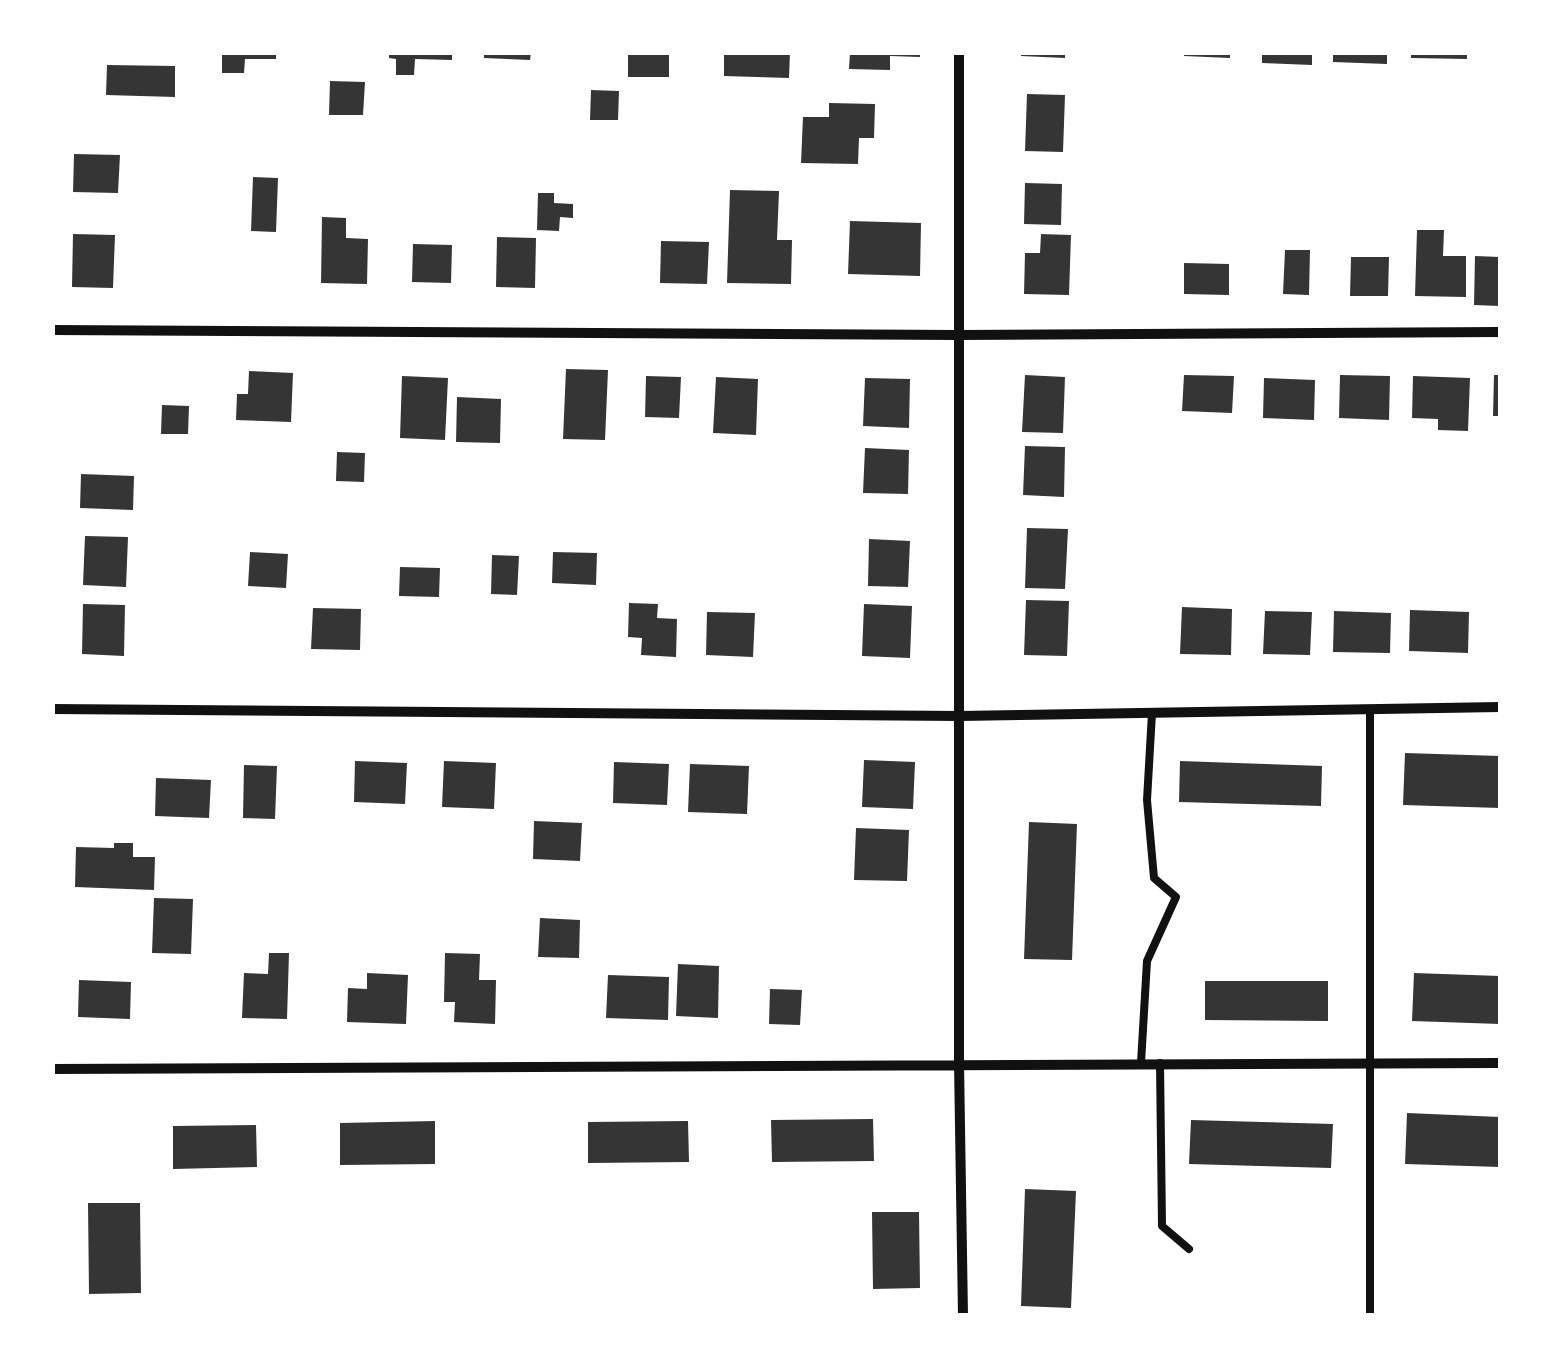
<!DOCTYPE html>
<html>
<head>
<meta charset="utf-8">
<style>
  body { margin:0 }
  #map { position:relative; width:1553px; height:1368px; overflow:hidden; background:#fff; font-family:Arial,sans-serif }
  canvas { display:block }
  .frame { position:absolute; inset:0; border:55px solid #fff; pointer-events:none }
</style>
</head>
<body>
<div id="map">
<canvas width="1553" height="1368"></canvas>
<div class="frame"></div>
</div>
<script>
const g = document.querySelector('canvas').getContext('2d');
g.lineJoin = 'round';
function paint(path, color) { g.fillStyle = color; g.fill(path, 'evenodd'); }
function strokePath(path, color, width, dash) { g.strokeStyle = color; g.lineWidth = width; g.lineCap = dash ? 'butt' : 'round'; g.setLineDash(dash || []); g.stroke(path); }
paint(new Path2D(`
  M222,52H276V59H245L244,73H222Z
  M389,52H452V60L415,59L414,75H396V59L389,58Z
  M484,52H531L530,60L484,58Z
  M628,52H669V77H628Z
  M724,52H790L789,78L724,76Z
  M850,52H920V57L890,56V70L849,69Z
  M1021,52H1065V58L1021,56Z
  M1184,52H1230V58L1184,56Z
  M1262,52H1312V65L1262,63Z
  M1333,52H1387V64L1333,62Z
  M1411,52H1467V59L1411,58Z
  M107,65L175,66V97L106,95Z
  M330,81L365,82L363,115H329Z
  M591,90L619,91L618,120H590Z
  M1027,94L1065,95L1063,152L1025,151Z
  M829,103L875,104L874,138H859L858,164L801,163L803,117H829Z
  M74,154L120,155L118,193L73,192Z
  M253,177L278,178L276,232L251,231Z
  M1025,183L1062,184L1061,225L1024,224Z
  M730,190L779,191L777,240H792L791,284L727,283Z
  M538,193H554V203L573,204V218L560,217L559,231L537,230Z
  M322,217L346,218V238L368,239L367,284L321,283Z
  M850,221L921,223L920,276L848,274Z
  M1417,230H1444L1443,256H1466V297L1415,296Z
  M73,234L115,235L113,288L72,287Z
  M1041,234L1071,235L1069,295L1024,294L1025,253H1040Z
  M497,237L536,238L535,288L496,287Z
  M661,241L709,242L707,284L660,283Z
  M413,244L452,245L451,283L412,282Z
  M1285,250H1310L1309,295L1283,294Z
  M1475,256L1500,257V306L1474,305Z
  M1351,257H1389L1388,296H1350Z
  M1184,263L1229,264V295L1184,294Z
  M566,369L608,370L605,440L563,439Z
  M249,371L293,373L291,422L236,420L237,394H248Z
  M1025,375L1065,377L1063,433L1022,432Z
  M1184,375L1234,376L1232,413L1182,411Z
  M1340,375L1390,376L1389,420L1339,418Z
  M1494,375H1500V416H1493Z
  M402,376L448,378L445,440L400,438Z
  M646,376L681,377L679,418L645,417Z
  M1413,376L1470,378L1468,431L1438,430V419L1412,418Z
  M716,377L758,379L756,435L713,433Z
  M865,378L910,379L909,428L863,426Z
  M1264,378L1315,380L1314,420L1263,418Z
  M457,397L501,399L500,443L456,442Z
  M162,405L189,406L188,434H161Z
  M1025,446L1065,447L1064,497L1023,495Z
  M865,448L909,450L908,494L863,493Z
  M337,452L365,453L364,482L336,481Z
  M81,474L134,476L133,510L80,508Z
  M1027,528L1068,529L1065,589L1025,588Z
  M85,536L128,537L126,587L83,585Z
  M869,539L910,541L908,587L868,586Z
  M250,552L288,554L286,588L248,586Z
  M553,552L597,553L596,585L552,583Z
  M492,555L519,556L517,595L491,594Z
  M400,567L440,568L439,597L399,596Z
  M1026,600L1069,601L1067,656L1024,655Z
  M629,603L658,604L657,618L677,619L676,657L641,655L642,638L628,637Z
  M83,604L125,605L124,656L82,654Z
  M864,604L912,606L910,658L862,656Z
  M1182,607L1232,609L1231,655L1180,654Z
  M313,608L361,609L360,650L311,649Z
  M1410,610L1469,612L1468,653L1409,651Z
  M1265,611L1312,612L1310,655L1263,654Z
  M1334,611L1391,613L1390,653L1333,652Z
  M707,612L755,613L753,657L706,655Z
  M1405,753L1500,756V808L1403,805Z
  M864,760L915,762L913,809L862,807Z
  M355,761L407,763L405,804L354,802Z
  M444,761L496,763L494,809L442,807Z
  M1180,761L1322,766L1321,806L1179,802Z
  M614,762L669,764L667,805L613,803Z
  M690,764L749,766L747,814L688,812Z
  M244,765L277,766L275,819L243,818Z
  M156,778L211,780L209,818L155,816Z
  M534,821L582,823L580,861L533,859Z
  M1029,822L1077,824L1072,960L1024,959Z
  M856,828L909,830L907,881L854,880Z
  M114,843H133V857H155L154,890L75,887L76,847L114,848Z
  M154,898L193,899L191,954L152,953Z
  M540,918L580,920L579,958L538,957Z
  M269,953H289L287,1019L242,1018L244,973L268,974Z
  M445,953L480,954L479,980H496L495,1024L454,1022L455,1002H444Z
  M678,964L719,966L718,1018L676,1016Z
  M367,973L408,975L406,1024L347,1022L348,988L367,989Z
  M1414,973L1500,976V1024L1412,1021Z
  M608,975L669,977L668,1020L606,1018Z
  M79,980L131,982L130,1019L78,1017Z
  M1205,981H1328V1021L1205,1020Z
  M770,989L802,990L800,1025L769,1024Z
  M1407,1113L1500,1117V1167L1405,1164Z
  M873,1119L874,1161L772,1162L771,1120Z
  M1191,1120L1333,1124L1331,1168L1189,1164Z
  M435,1121V1164L340,1165V1123Z
  M688,1121L689,1162L588,1163V1122Z
  M256,1125L257,1167L173,1169V1126Z
  M1025,1189L1076,1191L1071,1308L1021,1306Z
  M88,1203H140L141,1293L89,1294Z
  M872,1212H919L920,1288L873,1289Z`), '#353535');
strokePath(new Path2D(`
  M1370,710V1316
  M1141,1063L1147,961L1176,897L1154,878L1147,800L1152,713
  M1160,1063L1162,1226L1189,1249`), '#111', 8);
strokePath(new Path2D(`
  M959,52V1063L963,1316
  M52,330L958,335L1500,332
  M52,709L960,716L1500,707
  M52,1069L1500,1063`), '#111', 10);
</script>
</body>
</html>
